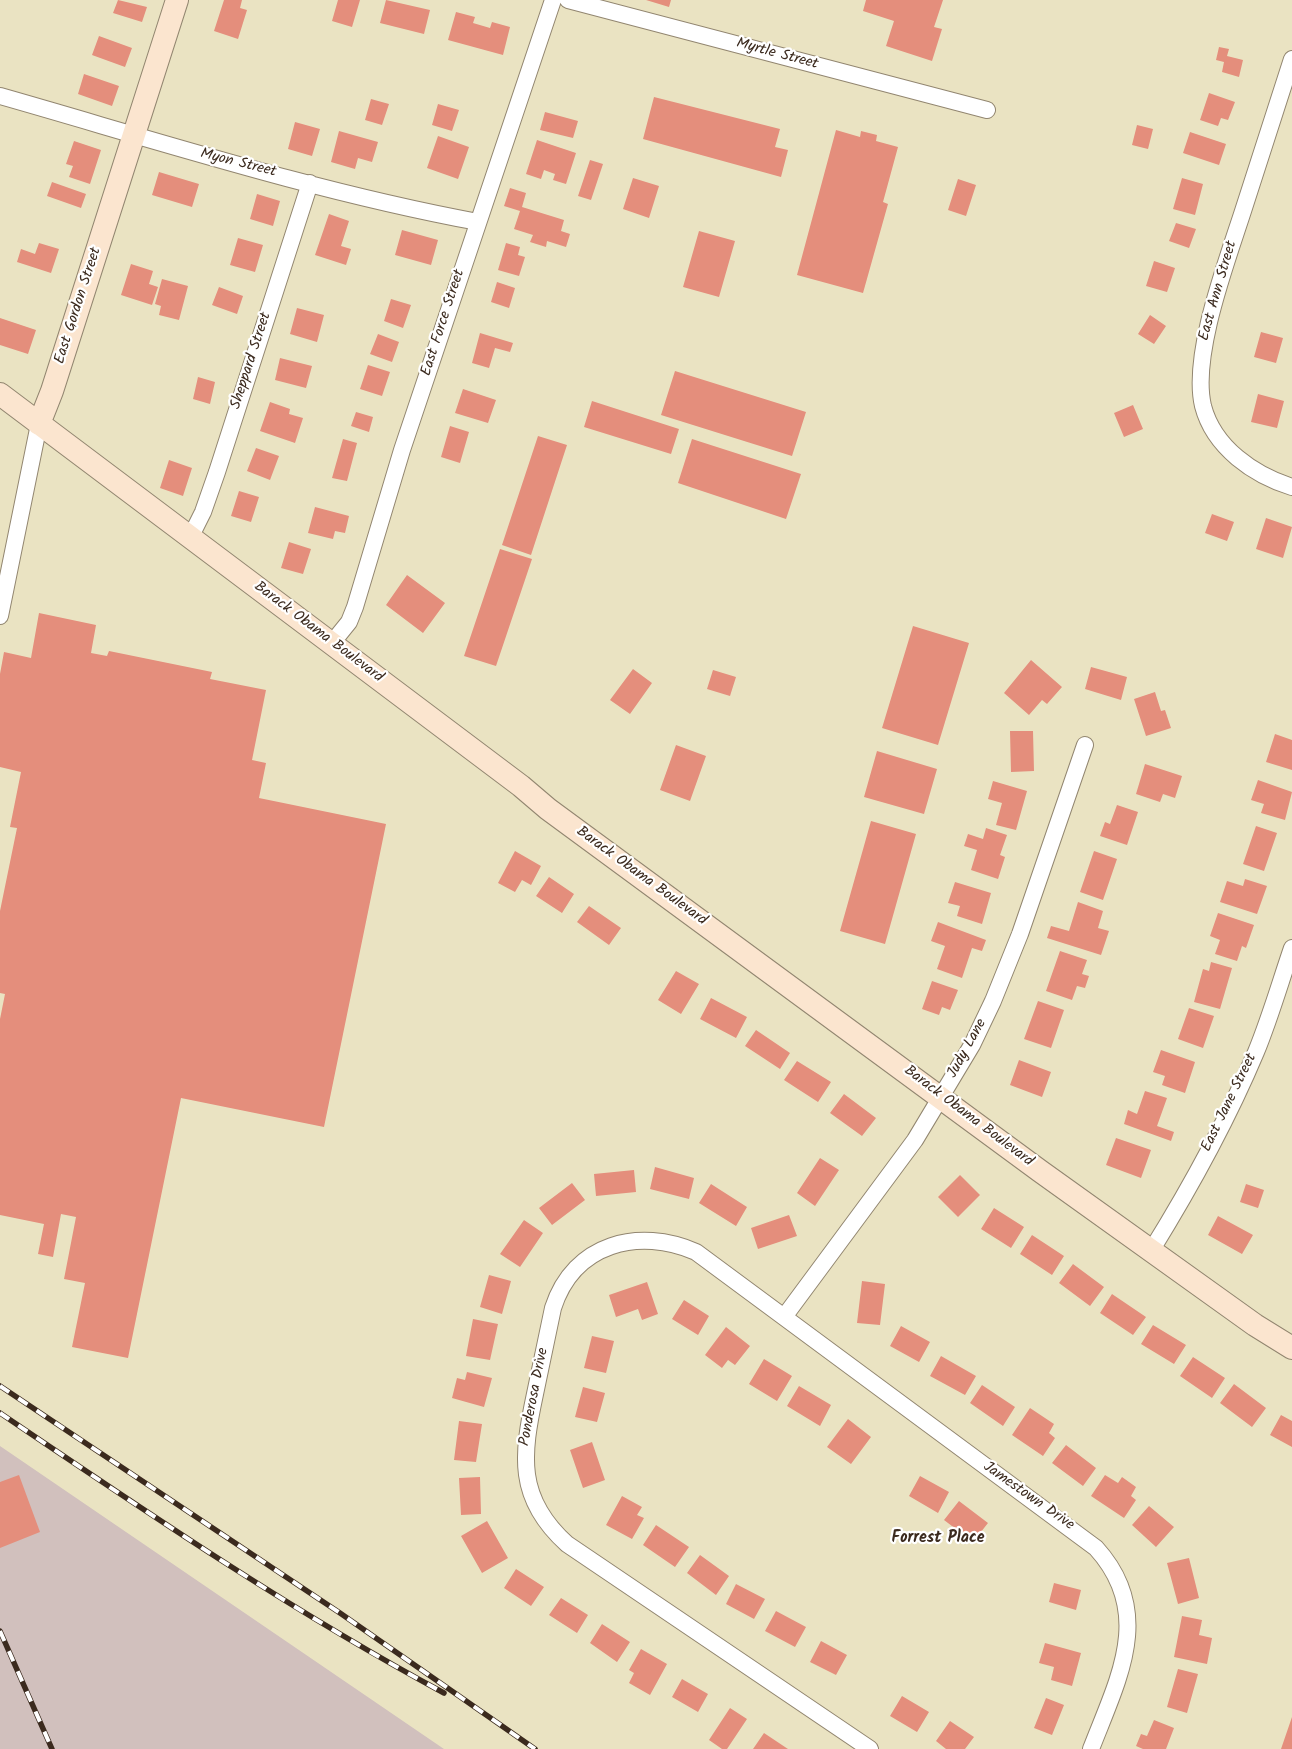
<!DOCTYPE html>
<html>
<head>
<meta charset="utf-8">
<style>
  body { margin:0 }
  canvas { display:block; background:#eae3c2 }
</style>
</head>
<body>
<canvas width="1292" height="1749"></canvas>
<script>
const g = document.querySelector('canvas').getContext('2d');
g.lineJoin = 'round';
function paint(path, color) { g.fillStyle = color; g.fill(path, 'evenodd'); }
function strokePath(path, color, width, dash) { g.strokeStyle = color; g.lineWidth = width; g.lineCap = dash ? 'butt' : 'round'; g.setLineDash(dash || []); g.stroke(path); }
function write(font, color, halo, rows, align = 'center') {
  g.font = font + ' Kalam,sans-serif'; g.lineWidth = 4.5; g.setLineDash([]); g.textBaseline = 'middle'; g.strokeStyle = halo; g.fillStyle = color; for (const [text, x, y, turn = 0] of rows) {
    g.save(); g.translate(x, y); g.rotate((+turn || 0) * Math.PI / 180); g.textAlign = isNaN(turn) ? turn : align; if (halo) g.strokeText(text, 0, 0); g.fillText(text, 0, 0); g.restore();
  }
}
paint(new Path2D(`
  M0,1446L444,1749H0Z`), '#d1c0bd');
paint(new Path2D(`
  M118,0L147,7L142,22L113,13Z
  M224,0H242L240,8L247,10L238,39L214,31Z
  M338,0H360L352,27L332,21Z
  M386,0L430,10L424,34L380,23Z
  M646,0H671L669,7Z
  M866,0H943L934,27L942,29L932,61L886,46L894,21L863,11Z
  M456,12L475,17L473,23L490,28L492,22L510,27L503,55L448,40Z
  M99,36L132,48L125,67L92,55Z
  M1219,47L1229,49L1227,56L1243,60L1239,77L1222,72L1224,62L1216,60Z
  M84,74L119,86L112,106L78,94Z
  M1209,93L1235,102L1228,120L1221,118L1218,126L1200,120Z
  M654,97L780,129L775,147L788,150L781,177L643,139Z
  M371,99L389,104L382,125L365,120Z
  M438,104L459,110L452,131L432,125Z
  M545,112L578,121L573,138L540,130Z
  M295,122L320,129L312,156L288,149Z
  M1137,125L1153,129L1148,149L1132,145Z
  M836,130L860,137L861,131L877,135L876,141L898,147L883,202L888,204L863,293L797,275Z
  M339,131L378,142L372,162L358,158L355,169L331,162Z
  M1190,132L1226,144L1219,165L1183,153Z
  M438,136L469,147L458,179L427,168Z
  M537,140L576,153L566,184L553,180L555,174L544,170L541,179L526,174Z
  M74,141L101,150L90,184L69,177L73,166L66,164Z
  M590,160L603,164L591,200L578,196Z
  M159,172L199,184L192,207L152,195Z
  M633,178L659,186L649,218L623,209Z
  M1182,178L1203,184L1195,215L1173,209Z
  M958,179L976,185L966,216L948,210Z
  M52,182L86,194L81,208L47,196Z
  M510,188L526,193L522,207L564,220L561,231L570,234L566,247L547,241L546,247L530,242L533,235L514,229L520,211L504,206Z
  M257,194L280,201L273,226L250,219Z
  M329,214L349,221L341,246L351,249L346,265L315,255Z
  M1176,223L1196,229L1189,248L1169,241Z
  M402,230L438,240L431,265L395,255Z
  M699,231L735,241L719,297L683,287Z
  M238,238L263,245L255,272L230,265Z
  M39,243L59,249L51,273L17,262L21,249L35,254Z
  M506,243L520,247L518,255L525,257L519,276L498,270Z
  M1154,261L1175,268L1167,292L1146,286Z
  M131,264L153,271L149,284L158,287L152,305L121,295Z
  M162,279L188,286L179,320L159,315L161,306L155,304Z
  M497,282L515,288L509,308L491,302Z
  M219,287L243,296L237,314L212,305Z
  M391,299L411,305L403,328L384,321Z
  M297,308L324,315L317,342L290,334Z
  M1150,315L1166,326L1154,344L1138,334Z
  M0,318L36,330L28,354L0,345Z
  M1261,332L1283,338L1276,363L1254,357Z
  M480,333L513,343L510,352L495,348L489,368L472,363Z
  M378,334L399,342L392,362L370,354Z
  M280,358L312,366L306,388L275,380Z
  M368,365L390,372L382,396L360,389Z
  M675,371L806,412L792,456L661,415Z
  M198,377L215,382L210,404L193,399Z
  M463,389L496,400L488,423L455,413Z
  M1258,394L1284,401L1277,428L1251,422Z
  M592,401L679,429L671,454L584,427Z
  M270,402L290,409L289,414L303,418L295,443L260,431Z
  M1133,405L1143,429L1124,437L1114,413Z
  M356,412L373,417L369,432L351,426Z
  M450,426L469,432L460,463L441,457Z
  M538,436L567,445L531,555L502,545Z
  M343,439L357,443L347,481L332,478Z
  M692,439L801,474L786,519L678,483Z
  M256,448L279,456L270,480L247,471Z
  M169,460L192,468L183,496L160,488Z
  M239,491L259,497L251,522L231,516Z
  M315,507L349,516L345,533L335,531L333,539L308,533Z
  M1212,514L1234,522L1227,541L1205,533Z
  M1266,518L1292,527L1283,558L1256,549Z
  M289,542L311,549L303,574L281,568Z
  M500,549L532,559L496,666L464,656Z
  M407,575L445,603L423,633L386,605Z
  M39,613L96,625L91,653L107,656L109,651L212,672L210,679L266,690L252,760L266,763L259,798L386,824L324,1127L181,1098L128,1358L72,1347L85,1283L64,1279L76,1217L61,1214L53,1257L38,1254L44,1224L0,1215V1019L5,994L0,993V911L17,828L10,827L21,772L0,767V674L4,652L31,658Z
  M913,626L969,643L938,745L882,728Z
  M1031,660L1062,687L1047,704L1042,700L1029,715L1004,693Z
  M1091,667L1127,677L1121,700L1085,689Z
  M633,669L652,683L630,714L610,700Z
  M713,670L736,677L730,696L707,689Z
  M1155,692L1161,711L1165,710L1171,728L1146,736L1134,699Z
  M1010,731H1033L1034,771L1011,772Z
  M1275,734L1292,740V770L1266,762Z
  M676,745L706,756L690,801L660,790Z
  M877,751L937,769L924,814L864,797Z
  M1145,764L1182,776L1175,798L1163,794L1160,802L1136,794Z
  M1258,780L1292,792L1285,820L1261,813L1264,804L1251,800Z
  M993,781L1027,791L1016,830L996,825L1002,803L988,799Z
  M1117,805L1138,812L1127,845L1100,836L1105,822L1110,824Z
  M871,821L916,834L885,944L840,931Z
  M1256,826L1277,833L1264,871L1243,864Z
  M986,828L1007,835L1000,855L1005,857L998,879L971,870L977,850L964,846L968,834L983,839Z
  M515,851L541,866L531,885L522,880L515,892L498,883Z
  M1094,851L1117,859L1103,900L1080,892Z
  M549,877L574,894L562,913L536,896Z
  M1245,879L1267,886L1257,914L1220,902L1227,881L1243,886Z
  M955,882L991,893L982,924L957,916L960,906L948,903Z
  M1078,902L1103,911L1098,928L1109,931L1101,955L1047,938L1051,926L1069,931Z
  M589,906L621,928L609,945L577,922Z
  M1218,913L1254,925L1246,948L1242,946L1237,961L1215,954L1220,940L1210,936Z
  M938,922L986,940L982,951L972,948L962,978L937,969L945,946L931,941Z
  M1060,951L1087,960L1082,974L1089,976L1085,988L1077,986L1072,1000L1046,991Z
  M1211,962L1232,968L1220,1009L1194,1002L1203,969L1209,971Z
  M676,971L699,984L681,1014L658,1000Z
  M932,981L958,990L950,1010L942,1007L939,1015L922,1009Z
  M711,998L747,1017L736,1038L700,1019Z
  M1038,1001L1064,1010L1051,1048L1024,1039Z
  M1189,1008L1214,1016L1203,1048L1178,1039Z
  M756,1030L790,1053L780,1069L745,1046Z
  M1161,1050L1195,1062L1185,1093L1162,1085L1165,1076L1153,1072Z
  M1019,1060L1051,1072L1042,1097L1010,1085Z
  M797,1061L831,1082L818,1102L784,1080Z
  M1145,1091L1167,1098L1157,1126L1174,1132L1171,1141L1124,1124L1128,1110L1137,1114Z
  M844,1094L876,1118L862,1136L830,1113Z
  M1116,1138L1151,1150L1141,1178L1106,1165Z
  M820,1158L839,1170L815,1206L797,1193Z
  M655,1167L694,1178L689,1199L650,1189Z
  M634,1170L636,1192L596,1196L594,1174Z
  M960,1175L980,1195L958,1217L938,1197Z
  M572,1183L585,1200L552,1225L539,1208Z
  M711,1184L747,1207L736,1226L699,1203Z
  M1246,1184L1264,1190L1258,1208L1240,1202Z
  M994,1208L1024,1227L1011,1248L981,1229Z
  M789,1215L797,1236L758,1249L751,1228Z
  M1218,1216L1253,1235L1242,1254L1208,1235Z
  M524,1220L543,1233L520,1267L500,1254Z
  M1032,1235L1064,1256L1052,1275L1020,1254Z
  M1073,1264L1104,1287L1090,1306L1059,1283Z
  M489,1275L511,1281L502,1314L480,1307Z
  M862,1281L885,1284L880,1325L857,1323Z
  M647,1282L658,1314L642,1320L638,1309L616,1317L609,1295Z
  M1112,1294L1146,1317L1133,1335L1100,1313Z
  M684,1300L709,1316L698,1335L672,1319Z
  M473,1319L498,1324L490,1360L466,1356Z
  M1153,1325L1186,1345L1174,1364L1141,1344Z
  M901,1326L930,1342L919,1362L890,1346Z
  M726,1327L750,1346L735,1365L728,1360L722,1368L705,1355Z
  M592,1336L614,1341L606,1373L584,1368Z
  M941,1356L976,1376L965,1395L930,1376Z
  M1193,1357L1225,1378L1212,1398L1180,1376Z
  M764,1359L792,1376L777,1401L749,1384Z
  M467,1372L492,1378L484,1407L452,1398L457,1378L465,1380Z
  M1234,1384L1266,1408L1252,1427L1220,1403Z
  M982,1385L1015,1407L1003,1426L970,1403Z
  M799,1386L831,1405L820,1426L787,1406Z
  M583,1387L605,1393L597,1422L575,1417Z
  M1030,1408L1054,1424L1049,1433L1055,1438L1043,1456L1012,1435Z
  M1281,1415L1292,1421V1447L1270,1435Z
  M848,1419L871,1437L851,1464L827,1447Z
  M459,1421L482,1424L476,1462L454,1460Z
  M592,1442L605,1480L583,1488L570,1450Z
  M1066,1445L1096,1468L1083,1486L1052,1463Z
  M19,1475L40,1532L0,1548V1482Z
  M1105,1475L1118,1483L1122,1477L1136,1487L1131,1496L1136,1500L1124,1518L1091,1496Z
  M920,1476L949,1492L938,1513L909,1496Z
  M480,1477L481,1514L461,1515L459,1478Z
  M622,1496L642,1507L637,1515L644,1518L632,1539L606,1525Z
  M959,1501L988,1523L973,1542L944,1520Z
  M1149,1506L1174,1527L1156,1547L1132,1525Z
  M487,1521L508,1558L482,1573L461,1536Z
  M656,1525L689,1547L675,1567L643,1545Z
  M700,1555L729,1576L716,1595L687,1573Z
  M1189,1558L1199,1598L1178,1604L1167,1563Z
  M516,1569L544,1587L531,1606L504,1588Z
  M1054,1583L1081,1590L1076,1610L1049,1602Z
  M736,1584L765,1599L754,1619L726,1604Z
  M561,1598L588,1615L577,1633L549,1615Z
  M776,1611L806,1627L795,1647L765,1631Z
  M1182,1616L1202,1620L1199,1635L1212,1638L1207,1664L1174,1657Z
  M602,1624L630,1642L617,1662L590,1643Z
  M821,1641L847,1655L836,1675L810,1662Z
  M1045,1643L1081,1653L1072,1686L1051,1680L1054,1667L1039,1663Z
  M641,1649L667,1664L650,1695L629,1683L634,1673L629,1670Z
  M1178,1669L1198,1674L1187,1713L1167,1707Z
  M682,1679L708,1694L698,1712L672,1697Z
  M902,1696L929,1712L917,1732L890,1716Z
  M1046,1698L1064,1705L1052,1735L1034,1728Z
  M730,1708L747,1719L727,1749H722L709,1740Z
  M1292,1717V1749H1281Z
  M1154,1720L1174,1728L1166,1749H1143L1136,1746L1141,1734L1147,1736Z
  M950,1721L974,1737L965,1749H946L936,1741Z
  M764,1733L788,1749H753Z`), '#e48e7c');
const street = new Path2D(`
  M568,0L987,110
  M1292,59C1276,110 1259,160 1243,211C1227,261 1191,355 1203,406C1214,448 1254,475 1292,487
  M0,96C158,141 316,192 478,222
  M190,538L203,512L217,472L310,183
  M0,616L39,424
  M332,643L349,622L355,607L402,450L553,0
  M1151,1251C1190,1188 1227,1121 1256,1052C1270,1018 1280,983 1292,948
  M784,1317L915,1140L972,1045L993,1001L1020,934L1085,745
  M870,1749L567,1544C516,1498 522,1455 535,1394C541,1365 547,1336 553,1308C574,1243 639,1227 696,1252L1096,1548C1155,1613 1118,1679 1091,1749`);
const secondary = new Path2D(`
  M0,394L521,786L548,809L1040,1171L1255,1325L1292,1348
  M39,424L52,391L177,0`);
strokePath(street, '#928670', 18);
strokePath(secondary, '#928670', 24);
strokePath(street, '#fff', 16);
strokePath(secondary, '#fbe5cf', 22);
const rail = new Path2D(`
  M0,1386L340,1613L535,1749
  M0,1413C145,1511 290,1610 444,1693
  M0,1631L52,1749`);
strokePath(rail, '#3b2a1e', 5.5);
strokePath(rail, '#fff', 4, [11]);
write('15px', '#3b2a1e', '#fff', [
  ["Myrtle Street",777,55,15],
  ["Myon Street",238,164,14],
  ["East Ann Street",1219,291,-74],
  ["East Gordon Street",79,306,-72],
  ["East Force Street",444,323,-72],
  ["Sheppard Street",252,361,-72],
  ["Barack Obama Boulevard",318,633,37],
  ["Barack Obama Boulevard",641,877,36],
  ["Judy Lane",968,1049,-61],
  ["East Jane Street",1230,1103,-64],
  ["Barack Obama Boulevard",968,1117,37],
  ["Ponderosa Drive",535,1397,-79],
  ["Jamestown Drive",1028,1497,35]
]);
write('bold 16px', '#3b2a1e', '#fff', [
  ["Forrest Place",938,1539]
]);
</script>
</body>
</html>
